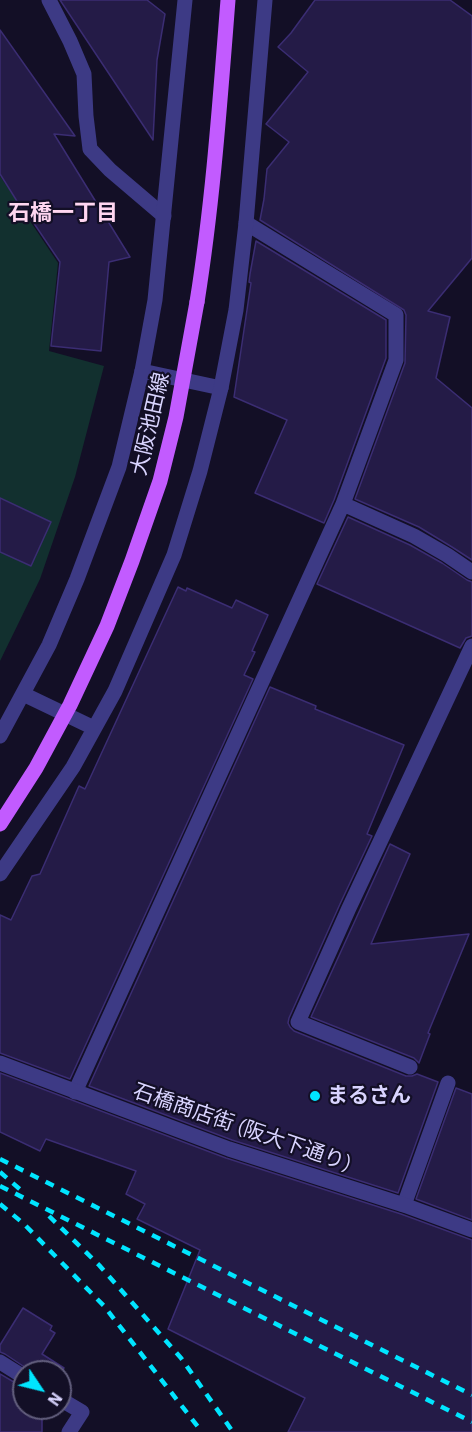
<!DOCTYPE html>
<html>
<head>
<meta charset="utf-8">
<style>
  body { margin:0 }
  #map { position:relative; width:472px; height:1432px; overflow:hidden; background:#130f26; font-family:"IBM Plex Sans",sans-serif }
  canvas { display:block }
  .north { position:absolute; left:12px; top:1360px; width:60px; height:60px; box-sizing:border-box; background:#130f26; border:2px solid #625e7d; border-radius:50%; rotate:125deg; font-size:16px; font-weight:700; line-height:24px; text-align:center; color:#d9d4ff }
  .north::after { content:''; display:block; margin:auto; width:21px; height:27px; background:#00e5ff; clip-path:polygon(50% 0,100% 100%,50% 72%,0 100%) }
</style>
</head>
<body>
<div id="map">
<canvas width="472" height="1432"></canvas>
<div class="north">N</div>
</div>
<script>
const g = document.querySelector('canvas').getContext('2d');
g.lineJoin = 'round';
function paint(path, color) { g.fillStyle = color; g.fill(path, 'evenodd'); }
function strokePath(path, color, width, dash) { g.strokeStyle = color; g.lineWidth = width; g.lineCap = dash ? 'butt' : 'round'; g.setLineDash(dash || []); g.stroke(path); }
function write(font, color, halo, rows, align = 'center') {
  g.font = font + ' "IBM Plex Sans","Noto Sans JP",sans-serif'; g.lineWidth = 4.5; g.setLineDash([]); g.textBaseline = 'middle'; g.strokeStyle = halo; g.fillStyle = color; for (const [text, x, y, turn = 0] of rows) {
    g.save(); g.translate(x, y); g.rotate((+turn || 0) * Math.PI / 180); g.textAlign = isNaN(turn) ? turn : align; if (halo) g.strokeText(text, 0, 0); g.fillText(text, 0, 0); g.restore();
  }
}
paint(new Path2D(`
  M0,176L58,263L49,351L104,366L75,477L40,579L0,661Z`), '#12302f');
const building = new Path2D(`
  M60,0H147L165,14L157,60L153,140Z
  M315,0H450L472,16V258L428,311L450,317L436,378L472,408V560L452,547L419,527L355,499L405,363L406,315L404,310L260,220L264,199L267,169L289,142L266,124L308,72L278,47L291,33Z
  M0,30L75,136L54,134L130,257L109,262L101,351L51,346L60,262L27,213L25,214L0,174Z
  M256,241L386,320V358L334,500L324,523L255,493L287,420L234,397L251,283L249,282L250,274Z
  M0,498L51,522L31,566L0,552Z
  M348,517L410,545L442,563L467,580L472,582V636L466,638L460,648L317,584Z
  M178,587L186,591L187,588L232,608L236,600L268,615L252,651L255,652L244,675L253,679L70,1079L0,1053V915L11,920L32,876L40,874L79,786L85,789Z
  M270,687L316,706L315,709L404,745L367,834L372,836L340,904L289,1018L288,1023L290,1027L294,1031L406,1076H412L417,1074L438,1082L398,1193L232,1140L89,1086Z
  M390,844L410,854L371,944L469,934L428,1033L430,1034L419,1063L414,1058L311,1017Z
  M0,1073L226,1158L401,1214L472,1240V1432H288L305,1398L168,1329L200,1250L137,1219L145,1204L126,1194L136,1171L46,1139L40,1151L0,1132Z
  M456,1088L472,1094V1220L416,1199Z
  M23,1308L52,1326L50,1330L55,1333L42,1354L64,1368L60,1375V1372H32L5,1354L0,1352V1345Z
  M0,1374L19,1385L24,1387V1408H42V1432H0Z`);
paint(building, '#241b47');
strokePath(building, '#3b2d73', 1.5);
strokePath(new Path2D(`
  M49,0L70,41L84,74L86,116L90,149L110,170L164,216
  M142,371L221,388
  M343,504L414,536L447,555L472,572
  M410,1067L298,1022L349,908L472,646
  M75,1092L343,504L396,360V315L246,223
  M404,1205L448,1083`), '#3d3a85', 15);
strokePath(new Path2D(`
  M23,694L94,728
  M0,736L49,645L77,579L119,467L142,371L155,300L185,0
  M0,874L73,767L115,691L174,555L200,471L221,388L236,310L246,223L265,0
  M0,1063L229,1149L404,1205L472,1230
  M0,1362L24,1377
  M60,1399L82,1412L69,1432`), '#3d3a85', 15);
strokePath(new Path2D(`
  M197,302C213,202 220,101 228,0`), '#c25bff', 15);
strokePath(new Path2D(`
  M0,1159L472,1395
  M0,1172L23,1192
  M0,1186L472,1422
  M0,1204L24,1224L104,1306L202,1432
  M49,1216L99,1265L181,1358L233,1432`), '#00e5ff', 4.5, [9, 8]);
strokePath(new Path2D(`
  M0,824L36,768L70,705L107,626L132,561L160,481L176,417L197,302`), '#c25bff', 15);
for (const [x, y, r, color] of [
  [315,1096,6,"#00e5ff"]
]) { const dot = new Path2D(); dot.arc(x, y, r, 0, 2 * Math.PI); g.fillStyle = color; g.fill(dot); strokePath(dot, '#130f26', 2); }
write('21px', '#d9d4ff', '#130f26', [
  ["大阪池田線",151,424,-77],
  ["石橋商店街 (阪大下通り)",242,1128,19]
]);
write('bold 21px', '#d9d4ff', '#130f26', [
  ["まるさん",327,1096]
], 'left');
write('bold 22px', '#ffd6f0', '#130f26', [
  ["石橋一丁目",63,214]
]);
</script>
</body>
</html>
